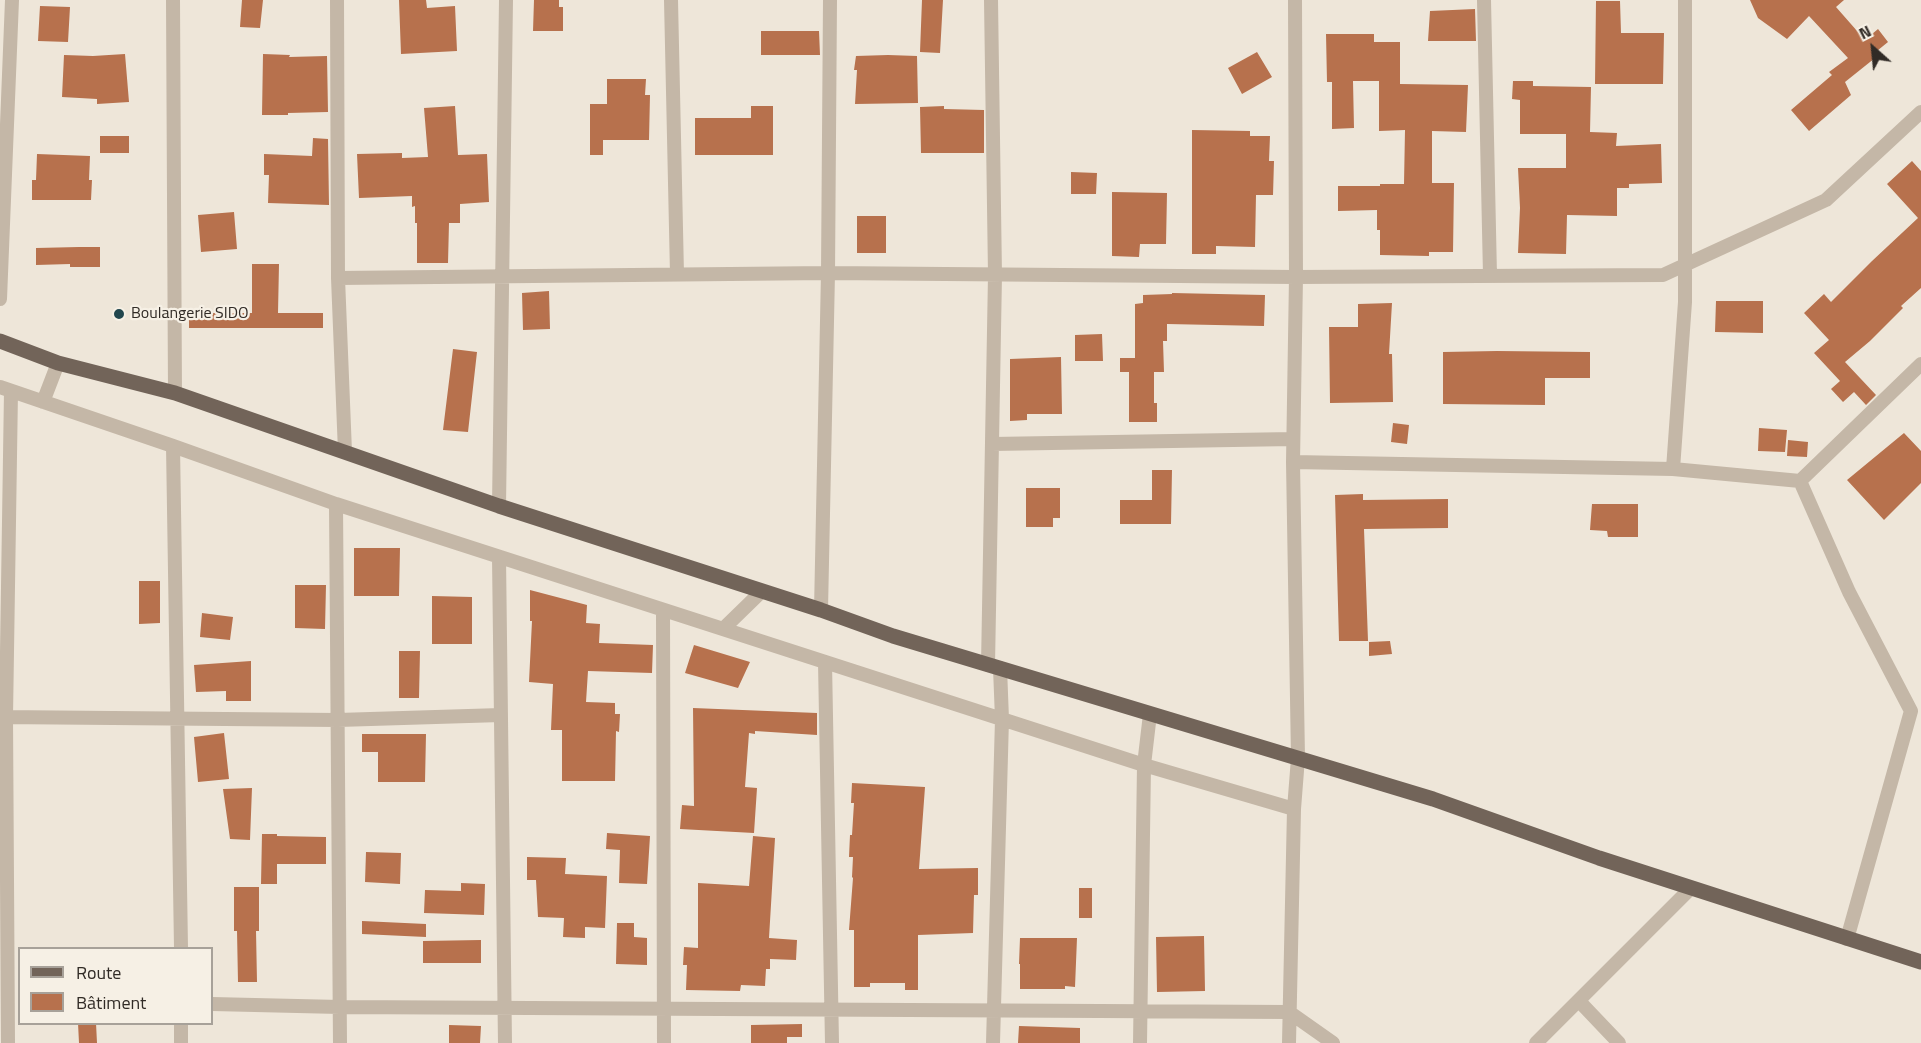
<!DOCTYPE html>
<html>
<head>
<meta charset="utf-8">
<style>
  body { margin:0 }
  #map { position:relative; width:1921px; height:1043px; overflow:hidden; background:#eee6d9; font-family:"Titillium Web",sans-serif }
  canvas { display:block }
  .legend { position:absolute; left:18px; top:947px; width:195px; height:78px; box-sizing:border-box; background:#f6f0e5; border:2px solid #a7a199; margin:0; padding:8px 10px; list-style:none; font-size:18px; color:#312b26 }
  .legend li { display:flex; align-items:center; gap:12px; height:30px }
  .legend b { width:30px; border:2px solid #a7a199 }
  .north { position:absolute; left:1843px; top:18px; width:60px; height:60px; -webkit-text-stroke:4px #f6f0e5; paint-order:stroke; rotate:333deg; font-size:16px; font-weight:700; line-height:24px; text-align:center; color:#312b26 }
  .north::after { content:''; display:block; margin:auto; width:21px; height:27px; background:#312b26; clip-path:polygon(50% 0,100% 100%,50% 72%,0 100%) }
</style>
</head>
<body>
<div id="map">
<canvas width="1921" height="1043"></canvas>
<ul class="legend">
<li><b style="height:8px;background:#726459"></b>Route</li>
<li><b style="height:16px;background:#b7714d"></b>Bâtiment</li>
</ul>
<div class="north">N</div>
</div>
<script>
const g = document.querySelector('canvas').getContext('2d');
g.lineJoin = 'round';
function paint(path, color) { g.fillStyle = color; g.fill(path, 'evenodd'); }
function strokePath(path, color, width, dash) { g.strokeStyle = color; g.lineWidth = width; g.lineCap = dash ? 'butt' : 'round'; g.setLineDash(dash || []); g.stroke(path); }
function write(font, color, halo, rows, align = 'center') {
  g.font = font + ' "Titillium Web",sans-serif'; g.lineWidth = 4.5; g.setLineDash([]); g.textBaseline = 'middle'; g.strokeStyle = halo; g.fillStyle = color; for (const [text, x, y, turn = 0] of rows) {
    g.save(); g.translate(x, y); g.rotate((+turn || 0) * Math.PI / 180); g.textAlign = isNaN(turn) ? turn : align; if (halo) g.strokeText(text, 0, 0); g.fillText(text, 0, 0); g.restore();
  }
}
paint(new Path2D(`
  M242,0H263L260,28L240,27Z
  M399,0H426L427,8L455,6L457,51L401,54Z
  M534,0H559V7H563V31H533Z
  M922,0H943L940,53L920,52Z
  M1750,0H1844L1836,7L1865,40L1878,29L1888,42L1872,55L1875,58L1845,82L1851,95L1809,131L1791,110L1832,75L1829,72L1848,58L1809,16L1787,39L1758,18Z
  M1596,1H1620L1621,33H1664L1663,84H1595Z
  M40,6L70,7L68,42L38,41Z
  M1475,9L1476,41H1428L1430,11Z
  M761,31H819L820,55H761Z
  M1326,34H1374V42H1400V84L1468,85L1466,132L1432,131V183H1454L1453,252H1429V256L1380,255V230H1377V210L1338,211V186H1380V184H1404L1405,130L1379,131V81H1353L1354,128L1332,129V82H1327Z
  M1257,52L1272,77L1242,94L1228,68Z
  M125,54L129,102L97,104V99L62,97L64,55L93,56Z
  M263,54L290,55L289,57L327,56L328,112L288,113V115H262Z
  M888,55L917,56L918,103L855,104L857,70H854L856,56Z
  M607,79H646L645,95H650L649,140H603V155H590V104H607Z
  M1513,81H1533V86L1591,87L1590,132L1617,133L1616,146L1661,144L1662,183L1629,184V188H1617V216L1567,215L1566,254L1518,253L1520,208L1518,168H1566V134H1520V100L1512,99Z
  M455,106L458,155L487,154L489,202L460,204V223H449L448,263H417V223H415V206L412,207V196L359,198L357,154L402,153V158L428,157L424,108Z
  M751,106H773V155H695V118H751Z
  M944,106V109L984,110V153H921L920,107Z
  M1192,130L1250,131V136H1270L1269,161H1274L1273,195H1256L1255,247L1216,246V254H1192Z
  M100,136H129V153H100Z
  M313,138L328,139L329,205L268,203L269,175H264V154L312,156Z
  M37,154L90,156L89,180H92L91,200H32V180H36Z
  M1912,161L1921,171V288L1901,306L1903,308L1870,341L1845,362L1876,395L1866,405L1854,392L1843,402L1831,389L1840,381L1814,353L1829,340L1804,313L1824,294L1831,302L1872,261L1918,218L1887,184Z
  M1071,172L1097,173L1096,194H1071Z
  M1112,192L1167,193L1166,244H1140L1139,257L1112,256Z
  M234,212L237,249L201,252L198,215Z
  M857,216H886V253H857Z
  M79,247H100V267H70V264L36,265V248Z
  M252,264H279L278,313H323V328H189V313H252Z
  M549,291L550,329L523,330L522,293Z
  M1172,293L1265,295L1264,326L1167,324V341H1163L1164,372H1154V403H1157V422H1129V372H1120V358H1135V304L1143,303V295L1172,294Z
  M1716,301H1763V333L1715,332Z
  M1392,303L1389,354H1392L1393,402L1330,403L1329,327H1358V304Z
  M1102,334L1103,361H1075V335Z
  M453,349L477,352L468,432L443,430Z
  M1497,351L1590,352V378H1545V405L1443,404V352Z
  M1061,357L1062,414H1027V420L1010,421V359Z
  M1393,423L1409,425L1407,444L1391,442Z
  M1759,428L1787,430L1785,452L1758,451Z
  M1904,433L1921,451V483L1884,520L1847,480Z
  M1788,440L1808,442L1807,457L1787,456Z
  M1152,470H1172L1171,524H1120V500H1152Z
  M1026,488H1060V518H1053V527H1026Z
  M1363,494V500L1448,499V528L1364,529L1368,641H1339L1335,495Z
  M1592,504H1638V537H1608L1607,531L1590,530Z
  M354,548H400L399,596H354Z
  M139,581H160V623L139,624Z
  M295,585H326L325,629L295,628Z
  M530,590L587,605L586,623L600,624L599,643L653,645L652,673L588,671L586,702L615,703V714H620L619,732L616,731L615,781H562V730H551L553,684L529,682L532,621H530Z
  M432,596L472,597V644H432Z
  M202,613L233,617L230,640L200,637Z
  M1390,641L1392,654L1369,656V642Z
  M694,645L750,662L738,688L685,673Z
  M399,651H420L419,698H399Z
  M251,661V701H226V691L196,692L194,665Z
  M693,708L817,713V735L755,731V734L749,733L745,787L757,788L754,833L680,829L682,805L694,806Z
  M224,733L229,779L198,782L194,737Z
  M362,734H426L425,782H378V752H362Z
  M852,783L925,787L919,869L978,868V895H974L973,933L918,935V990H905V983H870V987H854V930H849L853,878L852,877L853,857H849L850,835H852L854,803H851Z
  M252,788L250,840L230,839L223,789Z
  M607,833L650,836L647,884L619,883L620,850L606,849Z
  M262,834H277V836L326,837V864H277V884H261Z
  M753,836L775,838L769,938L797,940L796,960L770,959V969H766L765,986L741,985L740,991L686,990L687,965H683L684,947L698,948V883L749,886Z
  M366,852L401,853L400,884L365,882Z
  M527,857L566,858L565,874L607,876L605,928L585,927V938L563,937L564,918L538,917L536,880H527Z
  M461,883L485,884L484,915L424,913L425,890L461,891Z
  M234,887H259V931H256L257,982H238L237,931H234Z
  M1079,888H1092V918H1079Z
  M362,921L426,924V937L362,934Z
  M617,923H634V937L647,938V965L616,964Z
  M1204,936L1205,991L1157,992L1156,937Z
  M1020,938H1077L1075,987L1065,986V989H1020V964H1019Z
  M481,940V963H423V941Z
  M78,1023H96L97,1043H79Z
  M802,1024V1037H787V1043H751V1025Z
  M449,1025L481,1026L480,1043H449Z
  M1019,1026L1080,1028V1043H1018Z`), '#b7714d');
strokePath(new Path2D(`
  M173,0L175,393
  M337,0L338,278L345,452
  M671,0L677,274
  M1484,0L1490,275
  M338,278L828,273L1296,277L1663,275L1826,200L1921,112
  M0,299L12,0
  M0,387L173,446L336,504L1144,765L1294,809
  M43,402L58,363
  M992,444L1293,439
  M173,446L181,948
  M1293,462L1673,469L1800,481L1921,364
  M1673,469L1685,302V0
  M1800,481L1849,592L1911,711L1847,939
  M336,504L340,1043
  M499,506L506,0
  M499,557L505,1043
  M663,610L664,1043
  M821,610L828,273L830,0
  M723,629L761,592
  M825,662L832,1043
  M988,665L995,275L991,0
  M0,717L338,720L501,715
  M1579,1001L1619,1043
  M212,1004L340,1007L1289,1012L1333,1043
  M8,1043L6,717L11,391
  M181,1043V1024
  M993,1043L1002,719L1000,668
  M1140,1043L1144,765L1150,714
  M1289,1043L1294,809L1298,758L1293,462L1296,277L1295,0
  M1536,1043L1691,888`), '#c4b7a7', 14);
strokePath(new Path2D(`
  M0,341L58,363L175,393L499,506L821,610L893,636L1433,799L1599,858L1921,962`), '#726459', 15);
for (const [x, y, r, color] of [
  [119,314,6,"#21464d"]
]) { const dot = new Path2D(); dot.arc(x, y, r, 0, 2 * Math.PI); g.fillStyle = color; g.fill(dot); strokePath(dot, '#f6f0e5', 2); }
write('16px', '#312b26', '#f6f0e5', [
  ["Boulangerie SIDO",131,314]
], 'left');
</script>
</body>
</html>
